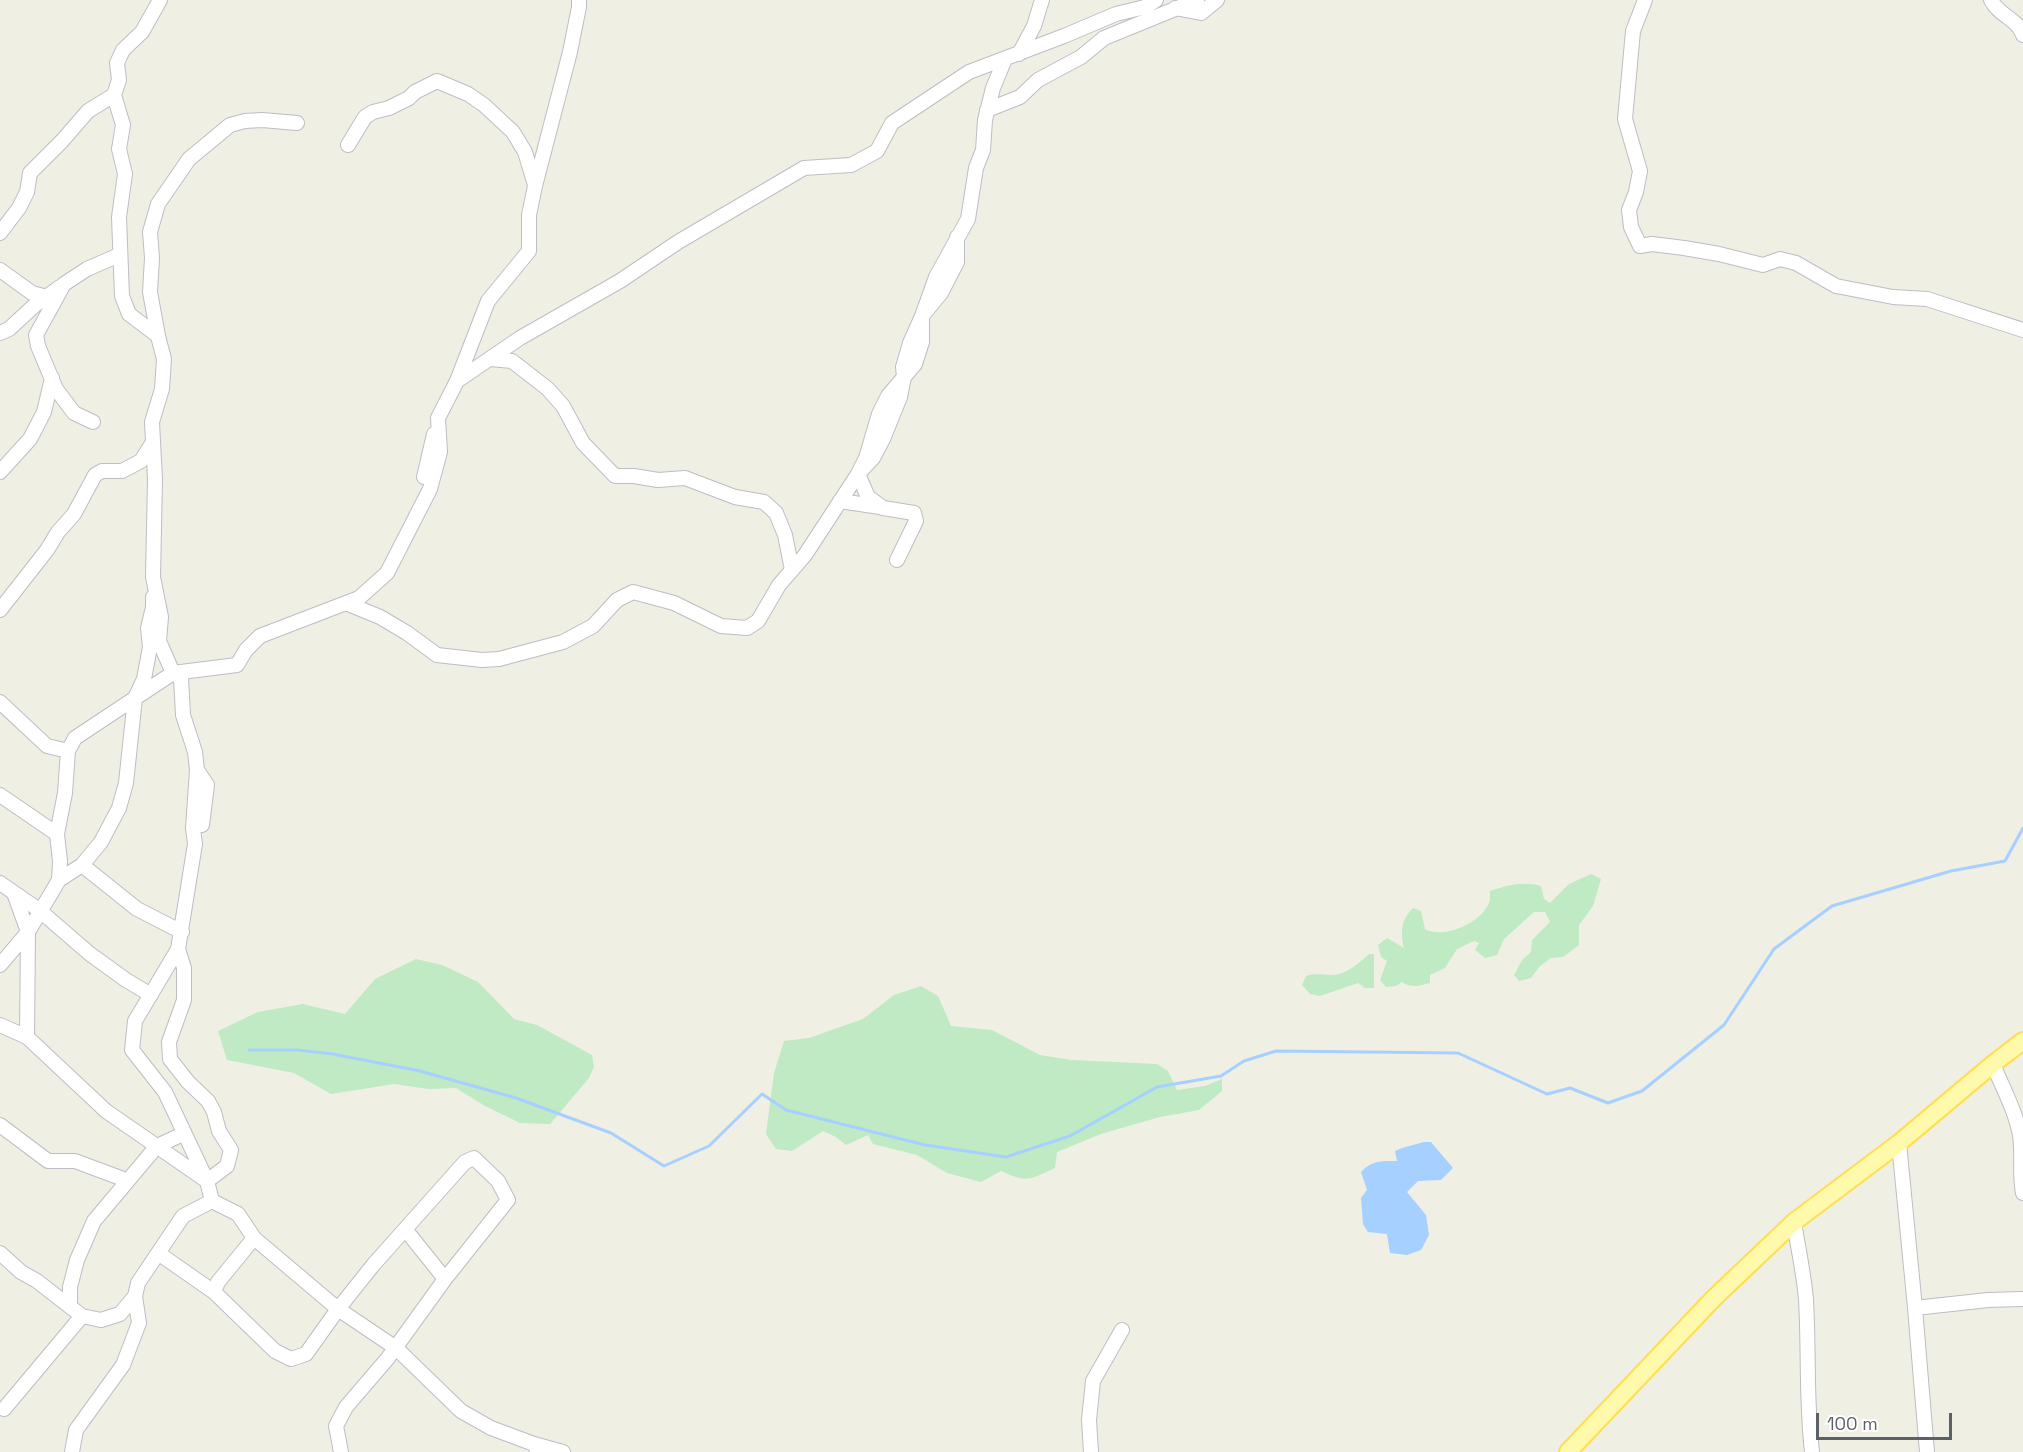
<!DOCTYPE html>
<html>
<head>
<meta charset="utf-8">
<style>
  body { margin:0 }
  #map { position:relative; width:2023px; height:1452px; overflow:hidden; background:#f0efe4; font-family:"Space Grotesk",sans-serif }
  canvas { display:block }
  .scale { position:absolute; left:1816px; top:1413px; width:136px; height:27px; box-sizing:border-box; border:3px solid #5c6067; border-top:0; padding-left:8px; font-size:18px; line-height:21px; white-space:nowrap; color:#5c6067; -webkit-text-stroke:4px #fff; paint-order:stroke }
</style>
</head>
<body>
<div id="map">
<canvas width="2023" height="1452"></canvas>
<div class="scale">100 m</div>
</div>
<script>
const g = document.querySelector('canvas').getContext('2d');
g.lineJoin = 'round';
function paint(path, color) { g.fillStyle = color; g.fill(path, 'evenodd'); }
function strokePath(path, color, width, dash) { g.strokeStyle = color; g.lineWidth = width; g.lineCap = dash ? 'butt' : 'round'; g.setLineDash(dash || []); g.stroke(path); }
paint(new Path2D(`
  M1591,874L1601,879L1593,906L1579,925V945L1563,957L1551,958L1540,966L1531,978L1519,981L1514,975L1522,960L1531,952L1532,940L1550,922L1545,912H1534L1504,939L1497,955L1485,958L1475,950L1479,943L1474,941L1457,949L1445,968L1430,975V983C1420,986 1410,988 1402,982L1396,986L1386,987L1380,980L1387,961L1381,957L1378,945L1387,938L1404,948C1400,932 1401,920 1413,908L1421,911L1425,929C1444,940 1484,922 1490,900C1490,897 1490,894 1490,891C1508,885 1523,881 1541,886L1544,899L1550,903L1569,884Z
  M1369,954H1374V988H1365L1358,983L1320,996L1310,994L1302,985L1306,976C1316,973 1320,975 1330,975C1345,976 1359,963 1369,954Z
  M416,959L442,965L478,982L514,1019L537,1025L592,1055L594,1067L589,1078L550,1124L520,1123L485,1106L456,1088L428,1089L394,1084L331,1094L294,1073L227,1060L218,1031L258,1012L303,1004L345,1014L375,979Z
  M921,986L938,996L951,1026L992,1030L1040,1055L1072,1060L1157,1064L1168,1071L1177,1090L1205,1086L1222,1079V1091L1199,1110L1160,1117L1101,1134L1057,1152L1055,1168C1029,1180 1027,1183 1001,1171L981,1182L947,1173L917,1155L873,1144L868,1135L846,1145L836,1137L823,1131L792,1151L776,1149L766,1134L774,1073L784,1041L809,1038L863,1019L894,995Z`), '#bfeac3');
paint(new Path2D(`
  M1424,1142H1431L1453,1168L1441,1180L1418,1181L1407,1192L1426,1215L1429,1235L1421,1250L1407,1255L1390,1253L1387,1234L1368,1232L1363,1224L1361,1198L1367,1190L1361,1172C1372,1160 1382,1161 1397,1161L1395,1151L1402,1148Z`), '#a6d0ff');
strokePath(new Path2D(`
  M249,1050H297L333,1054L420,1071L516,1098L611,1133L664,1166L709,1146L762,1094L786,1110L925,1145L1006,1157L1070,1136L1157,1087L1221,1076L1244,1061L1276,1051L1458,1053L1547,1094L1570,1088L1608,1103L1642,1091L1724,1025L1774,949L1832,906L1951,871L2005,861L2023,828`), '#a6d0ff', 3);
const minor = new Path2D(`
  M160,0L142,32L123,50L117,63L119,80L114,95L123,125L119,149L125,174L119,217L122,296L129,314L158,336L164,359L162,389L152,422L155,479L153,577L161,617L159,641L173,673L181,678L183,715L195,752L197,770L193,828L195,844L178,949L135,1021L132,1050L165,1092L207,1181L212,1201L238,1214L254,1238L338,1309L396,1348L461,1411L491,1428L534,1444L538,1452
  M1645,0L1633,31L1625,119L1640,171L1636,192L1629,210L1631,227L1640,246L1652,244L1684,248L1719,254L1763,265L1780,259L1796,263L1836,286L1893,297L1927,299L2023,330
  M1991,0C1999,16 2017,18 2023,35
  M1175,8L1201,13L1217,0
  M1019,54L1034,26L1042,0
  M987,110L1020,97L1038,80L1081,57L1104,38L1197,0
  M348,145L365,117L373,112L389,108L409,98L415,92L437,81L468,94L484,105L513,132L525,152L535,185
  M0,233L19,208L27,192L30,173L62,141L88,111L114,95
  M0,270L32,293L47,297
  M0,333L9,329L35,305L60,287
  M158,336L150,292L152,258L150,232L158,204L189,159L230,125L245,121L262,120L297,123
  M490,359L512,361L548,389L563,406L583,443L615,476H634L658,480L685,478L735,497L764,502L776,513L785,535L792,570
  M457,381L488,301L529,251V215L535,186L570,52L579,7V0
  M93,422L74,413L56,389L38,346L36,335L64,284L87,269L119,255
  M0,472L30,439L44,412L52,378
  M424,477L434,434
  M840,501L880,507
  M897,560L916,521L914,513L883,508L868,497L858,474L866,458L879,414L888,396L915,364L922,342V316L936,277L968,219L976,168L983,150L985,120L993,88L1005,59
  M346,603L380,617L407,633L437,655L482,660L499,659L563,642L593,626L617,600L633,592L674,603L721,626L747,628L758,621L779,585L805,555L858,474L873,458L883,439L900,397L904,377L903,367L910,343L922,316L941,293L957,262V237
  M0,610L47,550L58,532L74,514L95,475L102,471H122L141,461L153,442
  M0,702L47,746L68,751
  M197,770L207,785L202,825
  M0,795L57,834
  M82,865L137,909L182,932
  M59,880L82,865L101,842L119,808L126,783L135,698L144,679L150,647L148,628L153,607V597
  M0,883L39,910L90,954L126,980L151,995
  M14,893L28,932L27,1037
  M0,965L28,932L59,880L60,861L57,834L65,793L68,751L75,738L173,673L237,665L246,650L260,636L359,598L387,573L430,489L440,452L438,418L457,381L520,338L620,281L678,242L804,168L851,165L877,151L892,123L969,72L1064,36L1116,14L1145,7L1156,0
  M0,1025L27,1037L106,1111L207,1181L227,1166L231,1150L219,1131L214,1112L208,1101L188,1082L170,1059L169,1042L184,1000V968L178,949
  M1993,1064C2002,1087 2016,1111 2020,1136C2023,1154 2019,1174 2023,1193
  M0,1125L48,1161H75L126,1180
  M1899,1143L1915,1308L1927,1452
  M1794,1222C1798,1248 1804,1274 1806,1300C1809,1351 1806,1402 1812,1452
  M405,1229L445,1279
  M254,1238L218,1282L214,1292L275,1351L291,1359L306,1354L338,1309L374,1264L465,1162L474,1158L498,1181L508,1200L445,1279L388,1358L346,1407L336,1426L341,1452
  M0,1253L21,1272L37,1281L82,1316L101,1320L120,1314L135,1296
  M158,1253L214,1292
  M70,1306V1287L77,1260L94,1221L157,1146L183,1134
  M1915,1308L1988,1300L2023,1299
  M4,1409L82,1316
  M534,1444L563,1452
  M72,1452L76,1430L123,1365L139,1323L135,1296L138,1283L183,1216L212,1201
  M1091,1452L1089,1420L1093,1381L1122,1330`);
const major = new Path2D(`
  M1568,1452L1714,1298L1794,1222L1899,1143L1993,1064L2023,1041`);
strokePath(minor, '#bcbec5', 16);
strokePath(major, '#ffde4f', 20);
strokePath(minor, '#fff', 14);
strokePath(major, '#fff9ab', 16);
</script>
</body>
</html>
